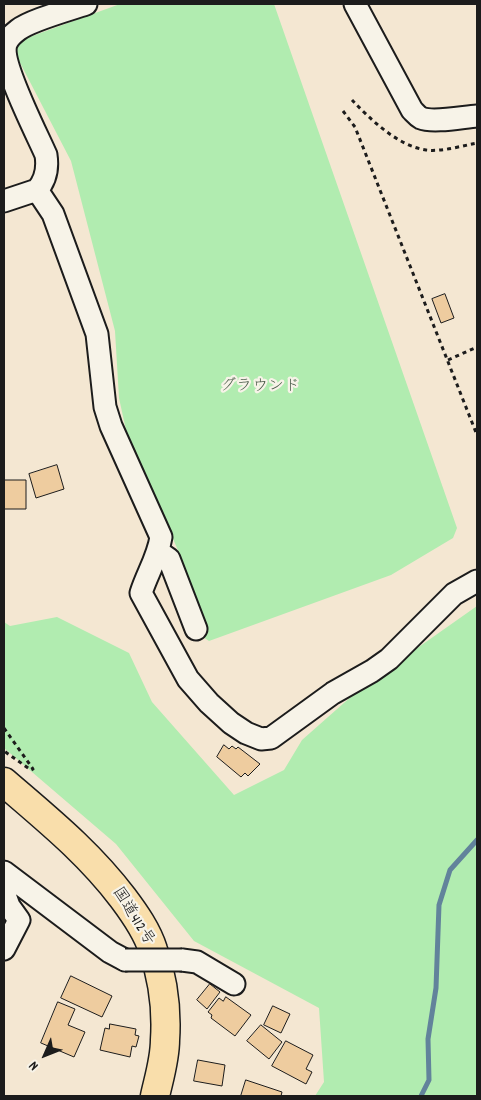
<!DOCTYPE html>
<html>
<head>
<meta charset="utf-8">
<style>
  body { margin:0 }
  #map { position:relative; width:481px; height:1100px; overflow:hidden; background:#f4e7d2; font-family:Dekko,sans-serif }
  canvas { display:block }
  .frame { position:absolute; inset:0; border:5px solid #1c1c1c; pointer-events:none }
  .north { position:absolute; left:20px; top:1030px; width:50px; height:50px; -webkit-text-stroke:4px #f7f3e8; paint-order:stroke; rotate:226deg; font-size:14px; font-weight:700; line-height:20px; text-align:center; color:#1c1c1c }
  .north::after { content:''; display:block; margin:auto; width:18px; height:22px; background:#1c1c1c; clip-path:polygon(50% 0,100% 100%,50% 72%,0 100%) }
</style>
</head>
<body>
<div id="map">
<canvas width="481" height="1100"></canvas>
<div class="frame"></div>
<div class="north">N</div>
</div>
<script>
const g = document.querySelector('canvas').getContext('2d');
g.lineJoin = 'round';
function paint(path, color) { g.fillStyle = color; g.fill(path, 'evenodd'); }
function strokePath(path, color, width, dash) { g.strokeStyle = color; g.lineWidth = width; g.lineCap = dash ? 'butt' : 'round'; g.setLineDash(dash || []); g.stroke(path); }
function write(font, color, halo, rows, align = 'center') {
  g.font = font + ' Dekko,"Klee One",sans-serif'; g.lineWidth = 4.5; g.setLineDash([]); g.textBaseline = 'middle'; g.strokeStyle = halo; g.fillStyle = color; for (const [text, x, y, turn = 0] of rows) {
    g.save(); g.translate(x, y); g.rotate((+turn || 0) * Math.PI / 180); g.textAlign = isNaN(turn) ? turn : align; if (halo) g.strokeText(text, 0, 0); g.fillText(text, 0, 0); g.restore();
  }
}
paint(new Path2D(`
  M120,4H274L457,528L453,538L391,575L209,641L203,637L180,555L126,430L119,398L115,331L71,161L16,55L18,45L24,39Z
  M477,606V1096H315L324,1082L319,1008L194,941L116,844L4,748V622L10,626L57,617L129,653L152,702L234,795L284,770L302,740L362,687Z`), '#b1ecb0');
strokePath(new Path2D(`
  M421,1096L429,1080L428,1039L436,988L439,905L450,870L477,840`), '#62839b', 5);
const building = new Path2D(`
  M445,294L454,318L441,323L432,299Z
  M57,465L64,489L36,498L29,474Z
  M4,480H26V509H4Z
  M224,745L229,749L232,746L236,749L238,747L260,764L248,776L245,773L241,777L217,757Z
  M71,976L112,996L102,1017L61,998Z
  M210,984L220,992L207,1009L197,1000Z
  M226,997L251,1015L235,1036L211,1018L212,1015L208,1012L219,998L223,1001Z
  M58,1002L75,1009L68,1025L85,1032L74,1057L41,1043Z
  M273,1006L290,1014L281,1033L264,1025Z
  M110,1024L136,1029L135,1035L139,1036L136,1047L132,1046L130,1057L100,1050L105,1028L109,1029Z
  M261,1025L282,1042L269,1059L247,1041Z
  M286,1041L313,1055L306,1069L312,1072L306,1084L272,1066Z
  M198,1060L225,1065L222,1086L194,1081Z
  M246,1080L282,1092L281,1096H241Z`);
paint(building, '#eecc9f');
strokePath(building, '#1c1c1c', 1);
const minor = new Path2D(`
  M86,4C69,10 31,20 18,30C14,33 8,38 6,44C0,63 37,134 46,155C48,168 46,180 37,190L53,214L97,334L105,407L111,426L161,537C158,557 147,574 141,593L188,679L209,703L231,723L246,733L261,739L271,738L333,693L372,671L389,659L454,594L477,581
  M355,4L412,110C415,113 417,116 421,118C433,123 463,117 477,116
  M4,201L37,190
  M159,552L169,559L196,629
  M4,872L110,952L125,960
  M4,892L9,906L19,920L4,949
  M182,960L197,962L234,984`);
const highway = new Path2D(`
  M4,782C48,820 88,852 123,898C135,914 147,931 153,950C163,979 167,1010 165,1040C165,1059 159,1078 155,1096`);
strokePath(minor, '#1c1c1c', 25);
strokePath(highway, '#1c1c1c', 31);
strokePath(new Path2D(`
  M352,100C371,120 398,146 426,150C442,152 461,146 477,143
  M343,111L355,127L477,435
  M448,360L477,347
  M4,728L33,769L31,770L4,751`), '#1c1c1c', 3, [4, 4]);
strokePath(minor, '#f7f3e8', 21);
strokePath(highway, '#f9deab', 28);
const minorBridge = new Path2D(`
  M125,960H182`);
strokePath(minorBridge, '#1c1c1c', 25, []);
strokePath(minorBridge, '#f7f3e8', 21);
write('16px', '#495a48', '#f7f3e8', [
  ["グラウンド",260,388]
]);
write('16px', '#1c1c1c', '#f7f3e8', [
  ["国道412号",132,917,58]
]);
</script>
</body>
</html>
